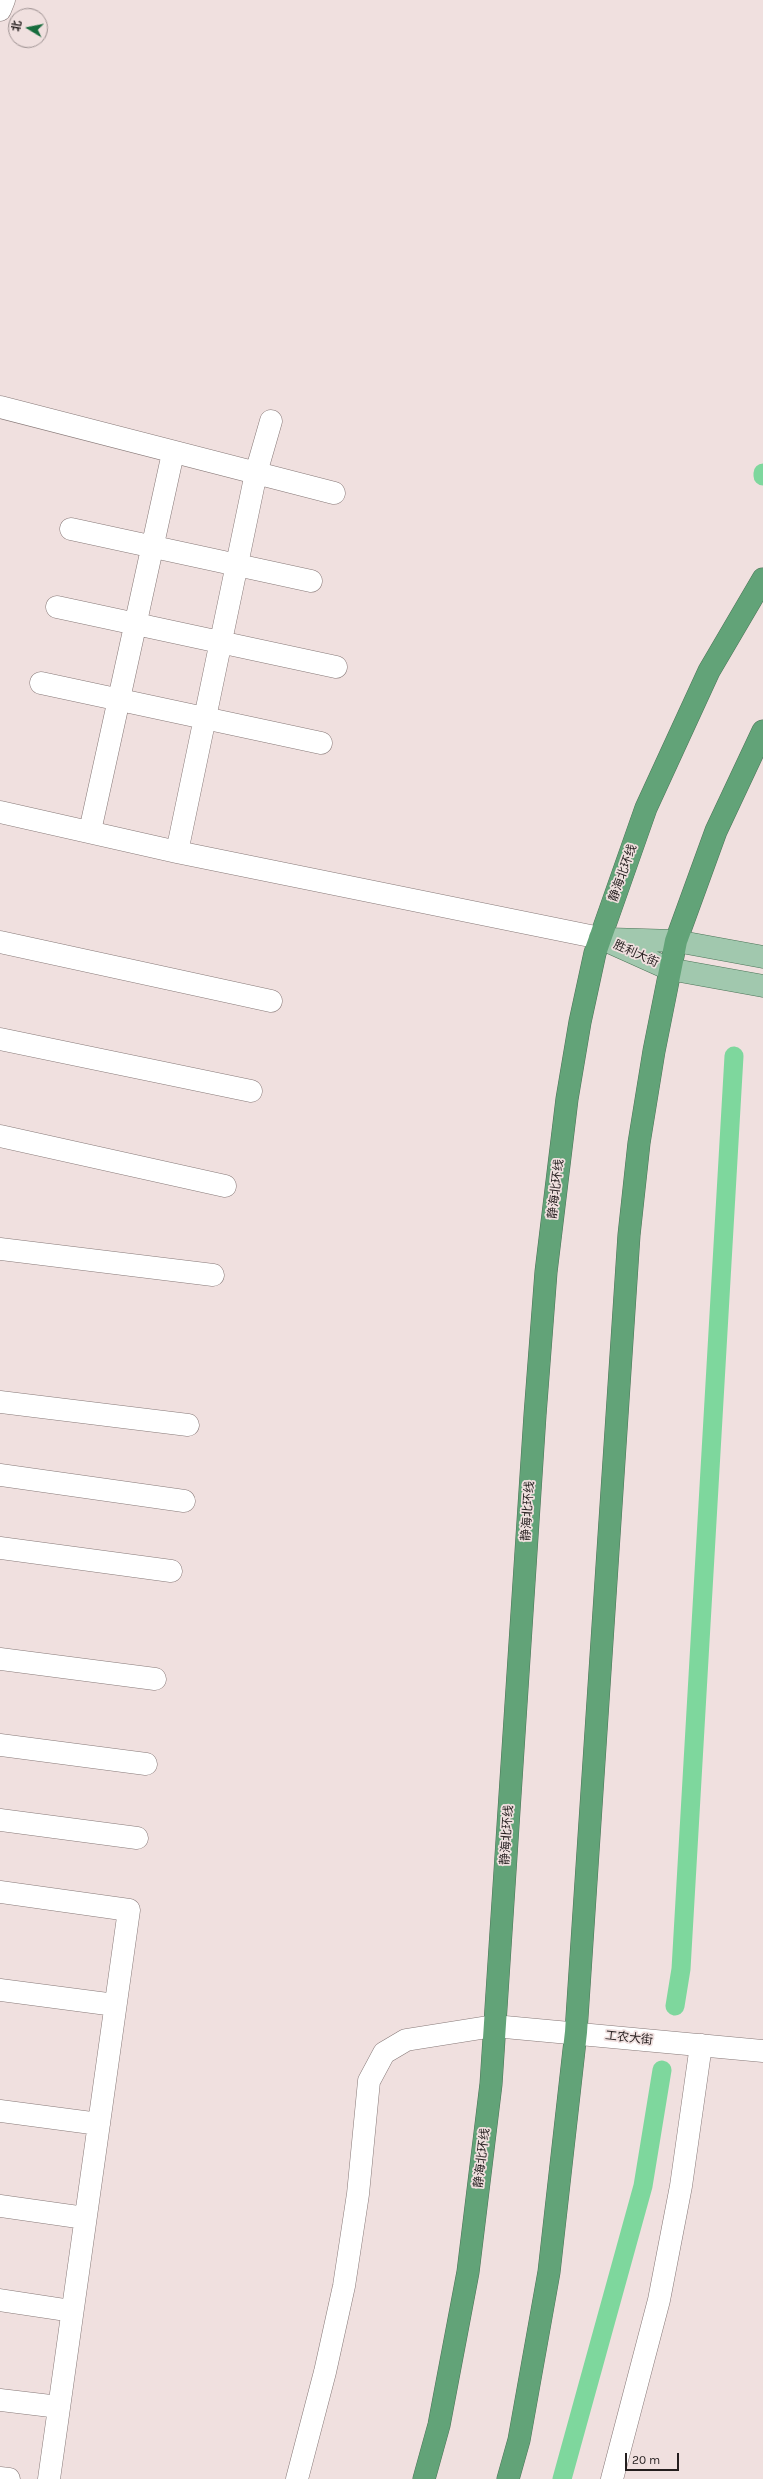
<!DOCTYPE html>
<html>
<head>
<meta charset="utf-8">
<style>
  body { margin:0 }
  #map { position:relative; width:763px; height:2479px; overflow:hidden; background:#f0e0df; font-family:Karla,"Noto Sans SC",sans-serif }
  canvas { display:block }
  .north { position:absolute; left:8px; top:8px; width:40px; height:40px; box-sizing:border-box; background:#f0e0df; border:1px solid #9e9292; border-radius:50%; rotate:280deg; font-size:11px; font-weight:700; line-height:16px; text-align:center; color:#241e1e }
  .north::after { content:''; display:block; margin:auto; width:14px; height:18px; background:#176c3d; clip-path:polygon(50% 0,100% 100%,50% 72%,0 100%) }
  .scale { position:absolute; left:625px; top:2453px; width:54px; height:18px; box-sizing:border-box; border:2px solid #241e1e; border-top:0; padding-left:5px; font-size:12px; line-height:14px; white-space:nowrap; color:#241e1e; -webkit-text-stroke:3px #f0e0df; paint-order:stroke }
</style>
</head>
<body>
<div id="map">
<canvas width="763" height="2479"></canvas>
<div class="north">北</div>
<div class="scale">20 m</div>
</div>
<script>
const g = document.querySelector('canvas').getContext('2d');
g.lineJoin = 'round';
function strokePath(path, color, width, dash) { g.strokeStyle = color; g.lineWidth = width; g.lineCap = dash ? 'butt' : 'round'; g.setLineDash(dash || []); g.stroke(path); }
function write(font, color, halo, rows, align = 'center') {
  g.font = font + ' Karla,"Noto Sans SC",sans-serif'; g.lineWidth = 3.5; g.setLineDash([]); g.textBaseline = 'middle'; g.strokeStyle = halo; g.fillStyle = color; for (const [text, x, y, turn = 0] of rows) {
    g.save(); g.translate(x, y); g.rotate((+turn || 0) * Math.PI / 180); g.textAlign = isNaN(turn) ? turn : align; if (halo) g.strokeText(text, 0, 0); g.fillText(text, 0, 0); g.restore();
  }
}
strokePath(new Path2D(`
  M763,476V473
  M675,2006L681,1969L734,1056
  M562,2479L643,2186L662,2070`), '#7ed79d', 19);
const minor = new Path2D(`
  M0,10L4,0
  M0,407L334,493
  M71,529L311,581
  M57,607L336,667
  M41,683L321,743
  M0,812L177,852L600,938
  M90,831L173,453
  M177,852L256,473L271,421
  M0,942L271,1001
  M0,1039L251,1091
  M0,1136L225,1186
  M0,1249L213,1275
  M0,1402L188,1425
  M0,1475L184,1501
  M0,1548L171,1571
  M0,1659L155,1679
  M0,1745L146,1764
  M0,1820L137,1838
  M0,1892L129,1910L49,2479
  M0,1990L115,2005
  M0,2111L99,2124
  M0,2206L85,2218
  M0,2300L72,2311
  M0,2400L59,2407
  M0,2478L9,2479
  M297,2479L325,2372L344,2286L358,2194L369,2081L384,2053L406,2040L494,2026L763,2051
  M612,2479L659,2300L681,2186L701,2045`);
const major = new Path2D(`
  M600,938L669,969L763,986
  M610,939L676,941L763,957`);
const highway = new Path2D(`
  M424,2479L439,2425L468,2272L491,2084L535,1415L546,1272L567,1099L580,1022L595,953L646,808L709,671L763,579
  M508,2479L519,2440L549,2272L576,2032L629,1235L639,1143L654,1051L676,941L716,831L763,731`);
strokePath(minor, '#877978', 23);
strokePath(major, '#4c7458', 23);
strokePath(highway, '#4c7458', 23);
strokePath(minor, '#fff', 22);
strokePath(major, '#a1c8ae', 22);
strokePath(highway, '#62a378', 22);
write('12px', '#241e1e', '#f0e0df', [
  ["静海北环线",623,873,-70],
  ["胜利大街",636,954,24],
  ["静海北环线",556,1189,-83],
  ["静海北环线",528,1511,-86],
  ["静海北环线",507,1835,-86],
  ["工农大街",629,2038,6],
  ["静海北环线",482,2158,-83]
]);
</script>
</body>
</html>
